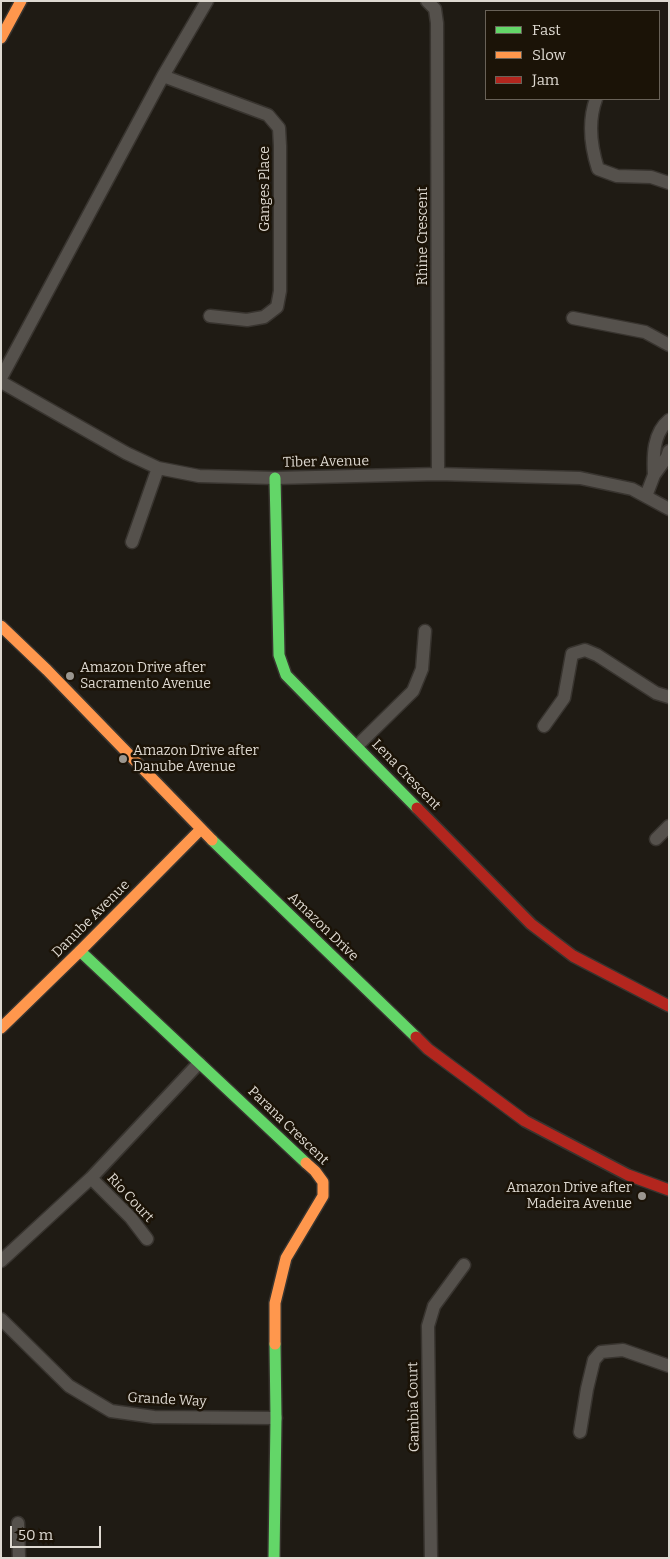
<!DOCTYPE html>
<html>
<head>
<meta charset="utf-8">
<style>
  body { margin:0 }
  #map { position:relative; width:670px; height:1559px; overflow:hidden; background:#1f1b14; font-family:Bitter,serif }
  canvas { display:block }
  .frame { position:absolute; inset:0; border:2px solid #ded9d1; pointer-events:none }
  .legend { position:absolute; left:485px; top:10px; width:175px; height:90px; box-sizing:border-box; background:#1b1307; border:1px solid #696258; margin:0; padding:6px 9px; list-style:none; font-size:15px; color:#ded9d1 }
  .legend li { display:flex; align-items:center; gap:10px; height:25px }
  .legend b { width:25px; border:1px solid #696258 }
  .scale { position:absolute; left:10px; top:1526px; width:91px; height:22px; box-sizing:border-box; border:2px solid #ded9d1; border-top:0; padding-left:6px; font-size:15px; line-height:18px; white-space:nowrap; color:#ded9d1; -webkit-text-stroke:4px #1b1307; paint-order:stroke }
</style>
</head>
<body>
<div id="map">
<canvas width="670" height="1559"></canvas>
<div class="frame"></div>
<ul class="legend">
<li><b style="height:6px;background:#63d668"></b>Fast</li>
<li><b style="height:6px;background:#ff974d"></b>Slow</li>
<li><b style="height:6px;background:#b3261e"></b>Jam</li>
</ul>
<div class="scale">50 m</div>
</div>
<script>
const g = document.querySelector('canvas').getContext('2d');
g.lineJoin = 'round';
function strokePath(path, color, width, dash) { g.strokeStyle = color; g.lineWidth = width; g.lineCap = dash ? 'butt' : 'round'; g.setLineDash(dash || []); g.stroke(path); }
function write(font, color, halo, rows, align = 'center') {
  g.font = font + ' Bitter,serif'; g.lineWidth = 5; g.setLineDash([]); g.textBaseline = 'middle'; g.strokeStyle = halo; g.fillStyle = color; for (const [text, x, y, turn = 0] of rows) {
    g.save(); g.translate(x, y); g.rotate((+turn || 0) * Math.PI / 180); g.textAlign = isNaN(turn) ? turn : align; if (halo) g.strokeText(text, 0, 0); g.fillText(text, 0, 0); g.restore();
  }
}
const street = new Path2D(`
  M427,1L435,9L437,23L438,474
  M163,76L268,115L279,128L280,146V291L277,307L264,317L247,320L210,316
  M596,99C588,121 591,147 598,169L617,176L651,177L669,183
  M573,318L645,332L669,345
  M1,378L163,76L207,1
  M1,382L126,453L158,468L199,476L275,478L438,474L580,478L632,489L669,509
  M654,475C653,456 653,433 669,420
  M646,496L654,475L667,457L669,451
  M132,542L158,468
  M544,726L564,698L572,654L585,650L597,655L656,693L669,697
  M357,746L413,691L422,669L425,631
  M656,839L669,826
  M91,1178L131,1218L147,1239
  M1,1261L91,1178L199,1063
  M1,1319L69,1386L111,1411L154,1417L276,1418
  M580,1432L587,1389L594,1360L601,1352L623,1350L669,1366
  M18,1523L19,1558
  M431,1558L428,1326L434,1306L464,1265`);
const fast = new Path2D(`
  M275,478L279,655L286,675L417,808
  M212,840L416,1037
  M80,951L306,1163
  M274,1558L276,1418L275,1344`);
const slow = new Path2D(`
  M1,38L21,1
  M1,626L47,670L212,840
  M1,1028L80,951L201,829
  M275,1344V1303L286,1258L323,1196V1182L315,1171L306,1163`);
const jam = new Path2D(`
  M417,808L531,924L573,956L669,1006
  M416,1037L428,1049L525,1121L628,1175L669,1190`);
strokePath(street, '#38342f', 15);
strokePath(fast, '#38342f', 14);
strokePath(slow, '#38342f', 14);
strokePath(jam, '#38342f', 14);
strokePath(street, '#55514c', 12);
strokePath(fast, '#63d668', 11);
strokePath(slow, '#ff974d', 11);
strokePath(jam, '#b3261e', 11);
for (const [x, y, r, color] of [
  [70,676,5,"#9b968f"],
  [123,759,5,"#9b968f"],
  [642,1196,5,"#9b968f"]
]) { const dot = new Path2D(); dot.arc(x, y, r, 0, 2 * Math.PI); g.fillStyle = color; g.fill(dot); strokePath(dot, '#1b1307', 2); }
write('14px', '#ded9d1', '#1b1307', [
  ["Ganges Place",265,189,-90],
  ["Rhine Crescent",423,236,-90],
  ["Tiber Avenue",326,462,-1],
  ["Lena Crescent",406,775,46],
  ["Danube Avenue",91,919,-45],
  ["Amazon Drive",323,927,44],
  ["Parana Crescent",288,1126,44],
  ["Rio Court",130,1198,47],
  ["Grande Way",167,1400,3],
  ["Gambia Court",414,1407,-91]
]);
write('14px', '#ded9d1', '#1b1307', [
  ["Amazon Drive after",80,668],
  ["Sacramento Avenue",80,684],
  ["Amazon Drive after",133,751],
  ["Danube Avenue",133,767],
  ["Amazon Drive after",632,1188,"right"],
  ["Madeira Avenue",632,1204,"right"]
], 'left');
</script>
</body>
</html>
